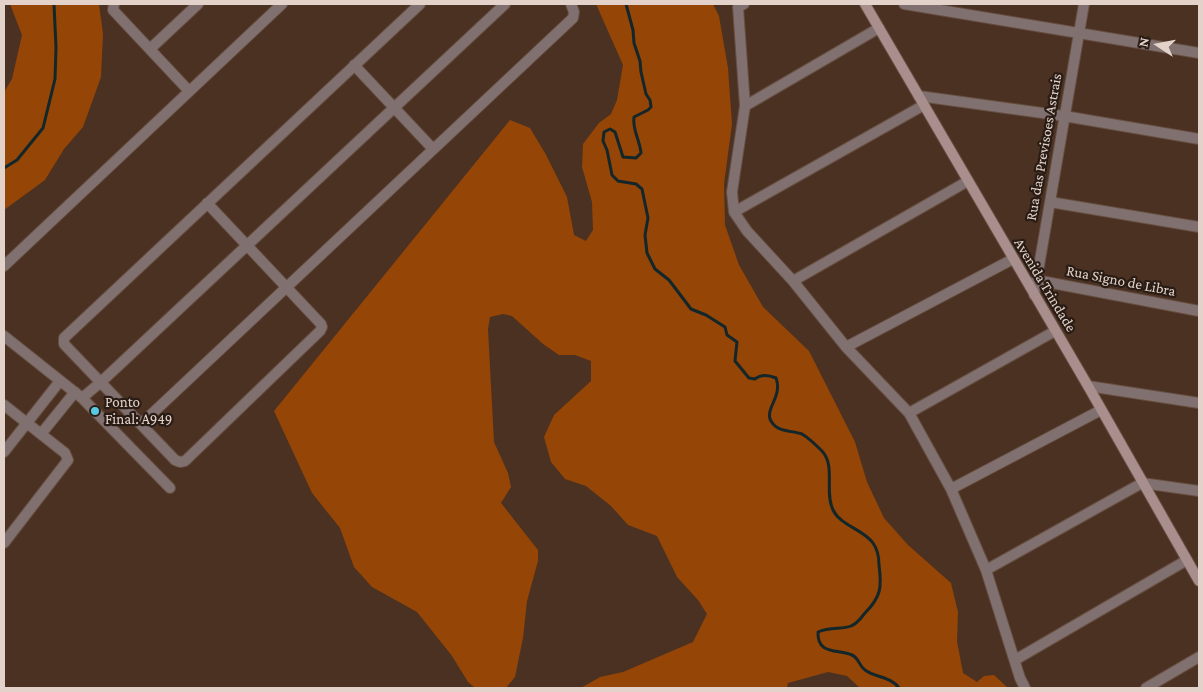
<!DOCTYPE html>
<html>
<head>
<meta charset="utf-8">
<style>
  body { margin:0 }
  #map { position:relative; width:1203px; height:692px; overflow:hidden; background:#4b3122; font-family:"Crimson Pro",serif }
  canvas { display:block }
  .frame { position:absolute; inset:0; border:5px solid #e3d2c9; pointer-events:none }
  .north { position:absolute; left:1133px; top:20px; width:50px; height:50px; -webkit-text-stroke:4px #281c15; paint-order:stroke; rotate:281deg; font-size:14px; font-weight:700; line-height:20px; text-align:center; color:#e3d2c9 }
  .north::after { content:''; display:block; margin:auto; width:18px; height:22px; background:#e3d2c9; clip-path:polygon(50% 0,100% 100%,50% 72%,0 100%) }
</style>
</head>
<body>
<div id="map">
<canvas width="1203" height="692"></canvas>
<div class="frame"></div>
<div class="north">N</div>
</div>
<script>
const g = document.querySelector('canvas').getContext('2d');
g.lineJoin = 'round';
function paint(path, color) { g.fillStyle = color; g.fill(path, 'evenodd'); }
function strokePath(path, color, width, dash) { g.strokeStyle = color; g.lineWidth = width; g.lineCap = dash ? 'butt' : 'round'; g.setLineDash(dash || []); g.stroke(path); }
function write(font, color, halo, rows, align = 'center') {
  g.font = font + ' "Crimson Pro",serif'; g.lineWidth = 4.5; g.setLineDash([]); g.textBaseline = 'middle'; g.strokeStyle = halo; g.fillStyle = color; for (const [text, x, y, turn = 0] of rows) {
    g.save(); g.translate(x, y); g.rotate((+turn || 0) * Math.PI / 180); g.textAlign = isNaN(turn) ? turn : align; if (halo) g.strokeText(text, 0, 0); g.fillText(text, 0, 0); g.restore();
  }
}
paint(new Path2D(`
  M10,4H99L103,34L101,77L83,127L64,149L45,180L4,210V92L12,79L22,35Z
  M596,4H713L719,16L728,68L732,124L724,184L725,225L739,265L763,307L809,351L855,442L867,482L884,518L908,545L951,583L958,612L957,641L963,673L977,682L984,676L994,675L1008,688H860L847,676L828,672L788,683L787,688H581L600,677L623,672L693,642L707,614L698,600L677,577L657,536L628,525L611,506L586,486L565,479L551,462L544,437L554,415L591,381V361L575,355H559L543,344L512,316L503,314L490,317L488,329L494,442L508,473L511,487L501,503L538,550V561L527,601L523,638L515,677L506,688H475L468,682L452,656L417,612L372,587L354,567L340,528L312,493L274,411L510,120L530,128L545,153L567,197L574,235L586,241L593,230L592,202L582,167L583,144L599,123L611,114L617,100L623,65Z`), '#954505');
strokePath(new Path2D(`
  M626,4L633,30L634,43L640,61L641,72L646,94L650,100L651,107L648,110L634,117C632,130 640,140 641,153L636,158L623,157L615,132L610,129L604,132L603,141L607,150L612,175L618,181L636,184L642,189L648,218L645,235L647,253L655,269L669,280L691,309L706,315L725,327L727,335L737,342L735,361L749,378L755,379C761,374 769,375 776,378C783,397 764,409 771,421C778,433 791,430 802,434C809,438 816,445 822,451C836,466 824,492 833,510C841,526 863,529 873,543C878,550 879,558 879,565C882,587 881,597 865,613C861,618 857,624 851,626C842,630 830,626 818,632C817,655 838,649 852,655C859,658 859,666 865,670C876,678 890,676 899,688
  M4,168L17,160L43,128L55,79L56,48L54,4`), '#132629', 3);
const minor = new Path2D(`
  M114,4L113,10L189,91
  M744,4L738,7L745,106L732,192L734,212L747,231L793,281L846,347L909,413L951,489L986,570L1020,678L1025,688
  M150,49L198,4
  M354,65L433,149
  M919,96L1064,116L1199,139
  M745,106L879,28
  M1050,202L1199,227
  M207,203L321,324L322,327L320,331L185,461L180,462L175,460L64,344V338L420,4
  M734,212L924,105
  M4,266L282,4
  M1036,280L1199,311
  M793,281L968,181
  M1034,295L1084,4
  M4,336L82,398L170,488
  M846,347L1013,259
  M1088,386L1199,403
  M82,398L101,382L505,4
  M4,405L65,453L68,460L4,543
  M909,413L1055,331
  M141,424L573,18L574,12L571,4
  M41,434L75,392
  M4,452L60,381
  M951,489L1101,410
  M986,570L1142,483L1199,491
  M1015,660L1187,560
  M1146,688L1199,657`);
const tertiary = new Path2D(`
  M904,4L1199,53`);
const secondary = new Path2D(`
  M865,4L1088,386L1199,581`);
strokePath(minor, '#664e40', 12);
strokePath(tertiary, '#664e40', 12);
strokePath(secondary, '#664e40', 12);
strokePath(minor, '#80706f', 10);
strokePath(tertiary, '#80706f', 10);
strokePath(secondary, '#a88f8d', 10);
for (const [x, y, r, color] of [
  [95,411,5,"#57c9e3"]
]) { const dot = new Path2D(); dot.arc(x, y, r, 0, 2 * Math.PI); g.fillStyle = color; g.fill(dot); strokePath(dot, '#281c15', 2); }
write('15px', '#e3d2c9', '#281c15', [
  ["Rua das Previsoes Astrais",1044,147,-80],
  ["Rua Signo de Libra",1121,281,11],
  ["Avenida Trindade",1045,285,59]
]);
write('15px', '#e3d2c9', '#281c15', [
  ["Ponto",105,402],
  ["Final: A949",105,419]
], 'left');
</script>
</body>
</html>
